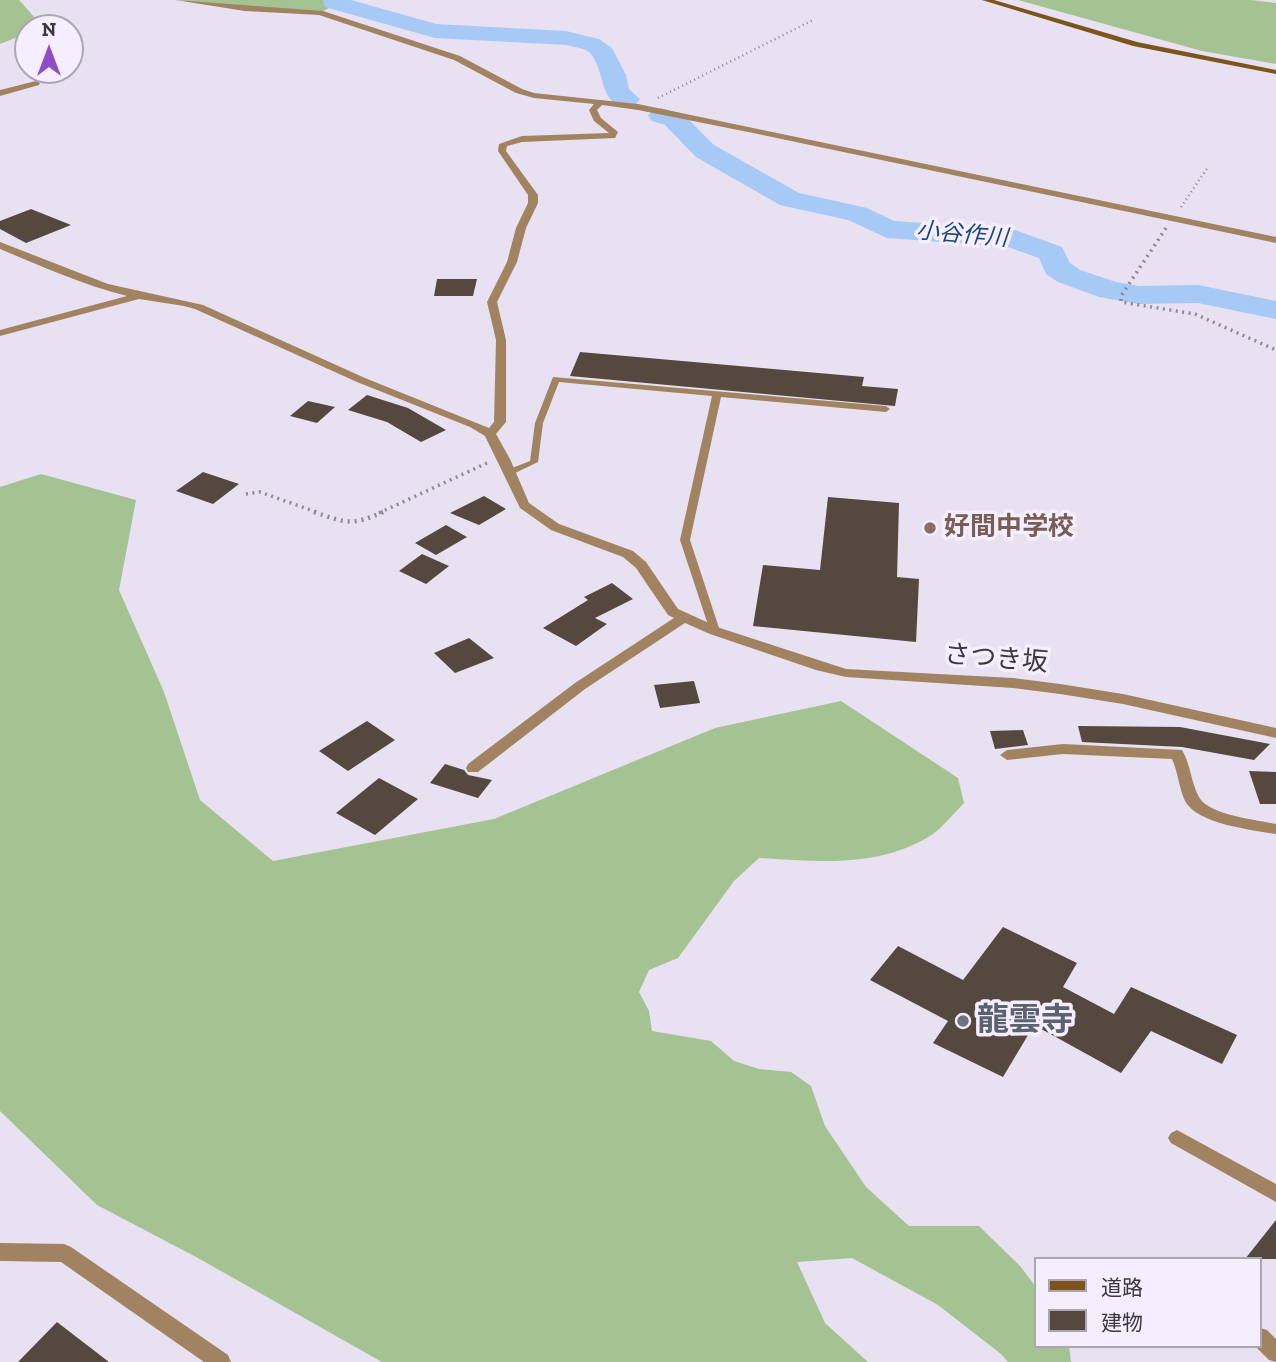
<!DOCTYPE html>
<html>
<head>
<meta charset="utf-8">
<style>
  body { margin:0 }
  #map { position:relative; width:1276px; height:1362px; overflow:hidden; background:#e7e1f1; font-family:"Zilla Slab","Noto Sans JP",serif }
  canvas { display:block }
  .legend { position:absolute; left:1034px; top:1257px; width:228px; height:91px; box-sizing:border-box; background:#f4eeff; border:2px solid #aaa6b2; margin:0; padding:9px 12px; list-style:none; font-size:21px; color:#3b393f }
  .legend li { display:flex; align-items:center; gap:14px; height:35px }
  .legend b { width:35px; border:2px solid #aaa6b2 }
  .north { position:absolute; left:14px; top:14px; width:70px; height:70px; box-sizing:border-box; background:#f4eeff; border:2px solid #aaa6b2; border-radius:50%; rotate:0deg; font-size:19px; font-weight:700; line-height:28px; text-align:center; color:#3b393f }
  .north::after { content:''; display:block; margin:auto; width:24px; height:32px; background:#8e4dc2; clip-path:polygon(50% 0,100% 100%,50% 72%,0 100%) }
</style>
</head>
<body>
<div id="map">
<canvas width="1276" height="1362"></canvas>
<ul class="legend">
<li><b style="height:9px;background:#7f541c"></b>道路</li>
<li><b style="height:19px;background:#55483f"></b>建物</li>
</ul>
<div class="north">N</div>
</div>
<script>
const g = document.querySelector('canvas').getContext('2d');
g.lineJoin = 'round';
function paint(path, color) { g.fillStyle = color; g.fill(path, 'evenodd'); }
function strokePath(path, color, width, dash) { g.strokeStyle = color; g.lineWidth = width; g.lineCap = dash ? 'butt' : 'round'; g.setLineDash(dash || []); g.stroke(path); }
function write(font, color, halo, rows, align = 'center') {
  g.font = font + ' "Zilla Slab","Noto Sans JP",serif'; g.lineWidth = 7; g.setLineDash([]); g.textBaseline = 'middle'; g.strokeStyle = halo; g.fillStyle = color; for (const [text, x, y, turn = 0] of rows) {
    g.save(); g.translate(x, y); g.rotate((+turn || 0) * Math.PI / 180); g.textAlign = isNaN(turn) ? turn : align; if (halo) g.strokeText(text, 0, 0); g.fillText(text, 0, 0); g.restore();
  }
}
paint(new Path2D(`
  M0,0H19L43,27L28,28V33L0,44Z
  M179,0H343L320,13L245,9Z
  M1018,0H1251L1276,3V64L1202,51Z
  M41,474L136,500L119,590L164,692L200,800L273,861L494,819L715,728L841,701L958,778L964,803C954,813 944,826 933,834C878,869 820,861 759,858L734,881L678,958L649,970L639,992L649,1011L652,1031L711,1041L734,1061L759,1069L791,1072L811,1086L825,1126L866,1187L909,1226H979L1020,1266L1036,1287V1346H1069L1071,1362H1008L1001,1354L938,1305L852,1258L797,1262L825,1323L868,1362H382L198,1258L97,1205L0,1111V487Z`), '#a4c292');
paint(new Path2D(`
  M323,0H351L436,24L566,31L599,39L612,48L626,75L629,89L640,99L636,104C598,114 607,74 591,54C586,48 574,47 566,45L435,38L325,7Z
  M661,108L683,114L714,145L799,193L867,208L894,221L1012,229L1062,247L1070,263L1080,270L1116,282L1139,286L1198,285L1276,301V319L1198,303L1139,304L1099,297L1058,282L1046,274L1039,258L1008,247L887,238L848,220L780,205L696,157L665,125L652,121L648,116L652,111Z`), '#a7c9f5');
paint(new Path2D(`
  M31,209L71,225L26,243L0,229V221Z
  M437,279H477L473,296H434Z
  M580,352L864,377L862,386L898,389L895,406L570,376Z
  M367,395L408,408L446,430L421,442L387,422L348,410Z
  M308,401L335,407L317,423L290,416Z
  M203,472L239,484L213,504L176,491Z
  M484,496L506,509L479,525L450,513Z
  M828,497L899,503L897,577L919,579L916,642L753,626L763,565L820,570Z
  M446,525L467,537L436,555L415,543Z
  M422,554L449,566L426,584L399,571Z
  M612,583L633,599L595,618L607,624L576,646L543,628L588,600L584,597Z
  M469,638L494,658L455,673L434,653Z
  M694,681L700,703L660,708L654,685Z
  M367,721L395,740L348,771L319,751Z
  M1078,726L1180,727L1270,744L1254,760L1182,747L1082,742Z
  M1023,730L1028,745L995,749L990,731Z
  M445,764L464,770L468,775L492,780L478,798L430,783Z
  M1249,771L1276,772V804H1260Z
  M379,778L418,799L375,835L336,813Z
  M1003,927L1077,963L1063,987L1114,1014L1131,987L1237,1035L1222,1064L1151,1031L1121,1073L1034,1025L1003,1077L933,1043L948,1021L870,980L898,946L963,980Z
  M1276,1220V1259H1245Z
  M57,1322L109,1362H18Z`), '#55483f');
strokePath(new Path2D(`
  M658,98L813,20
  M1181,207L1208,167`), '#8e8a94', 2.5, [1, 3.5]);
strokePath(new Path2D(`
  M1166,228L1121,296V302L1195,314L1276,350
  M246,494L260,492L319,513
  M379,513L487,463`), '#8e8a94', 3.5, [2, 4.5]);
strokePath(new Path2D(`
  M314,512C346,523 352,526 383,512`), '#8e8a94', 4.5, [2, 5]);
paint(new Path2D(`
  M553,377L886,406L890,409L886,412L721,397L690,540L720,631L715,634L710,631L680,540L712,396L559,382L543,423L538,462L513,474H507L506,472L507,470L530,461L535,423Z`), '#a18362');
paint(new Path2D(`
  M175,0L323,11L460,56L522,89L534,93L638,104L1276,237V243L753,133L638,110L602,105L597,110L601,118L618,132L615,138L522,142L507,146L506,151L538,195V203L526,228L517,262L497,302L506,340V422L496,434L510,459L529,503L559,524L633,551L646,562L678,609L720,628L846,669L1013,678L1060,684L1123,694L1276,728V738L1123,704L1060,694L1013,688L846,677L816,670L710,634L685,623L585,689L478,772H468L466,768L468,764L575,683L674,618L668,615L636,568L623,557L551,530L520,508L485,436L470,427L357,382L195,309L184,306L139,299L0,336V330L127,296C83,285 41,266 0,249V242L108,284L203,305L365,378L489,428L494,422L496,340L487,302L507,262L516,228L528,203V195L498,151L499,144L522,136L609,133L594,121L589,110L594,104L534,98L516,93L454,60L319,15L245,11Z
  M36,81L40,83L39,85L0,96V90Z
  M1063,744L1182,750C1191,765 1191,783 1199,797C1208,815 1258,820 1276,824V834C1252,830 1197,824 1185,801C1179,788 1178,772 1172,759L1063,754L1007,760L1000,755L1007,750Z
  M1177,1130L1276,1184V1202L1171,1143L1168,1138L1171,1133Z
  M0,1243L64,1244L71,1247L228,1355L231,1362H204L61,1262L0,1261Z
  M1260,1328L1267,1330L1276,1339V1362L1269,1360L1255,1346H1260Z`), '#a18362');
paint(new Path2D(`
  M982,0H994L1137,42L1276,70V74L1133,46Z`), '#7f541c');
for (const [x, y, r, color] of [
  [930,528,7,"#8d6e63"],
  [963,1021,7,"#6b7280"]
]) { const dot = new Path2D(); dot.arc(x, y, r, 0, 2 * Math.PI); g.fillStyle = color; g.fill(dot); strokePath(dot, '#f4eeff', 2.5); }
write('italic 23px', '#1c477d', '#f4eeff', [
  ["小谷作川",962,235,5]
]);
write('bold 26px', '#785e54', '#f4eeff', [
  ["好間中学校",944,528]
], 'left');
write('26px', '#3b393f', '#f4eeff', [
  ["さつき坂",996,659,5]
]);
write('bold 32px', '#5b616d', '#f4eeff', [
  ["龍雲寺",977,1021]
], 'left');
</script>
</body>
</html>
